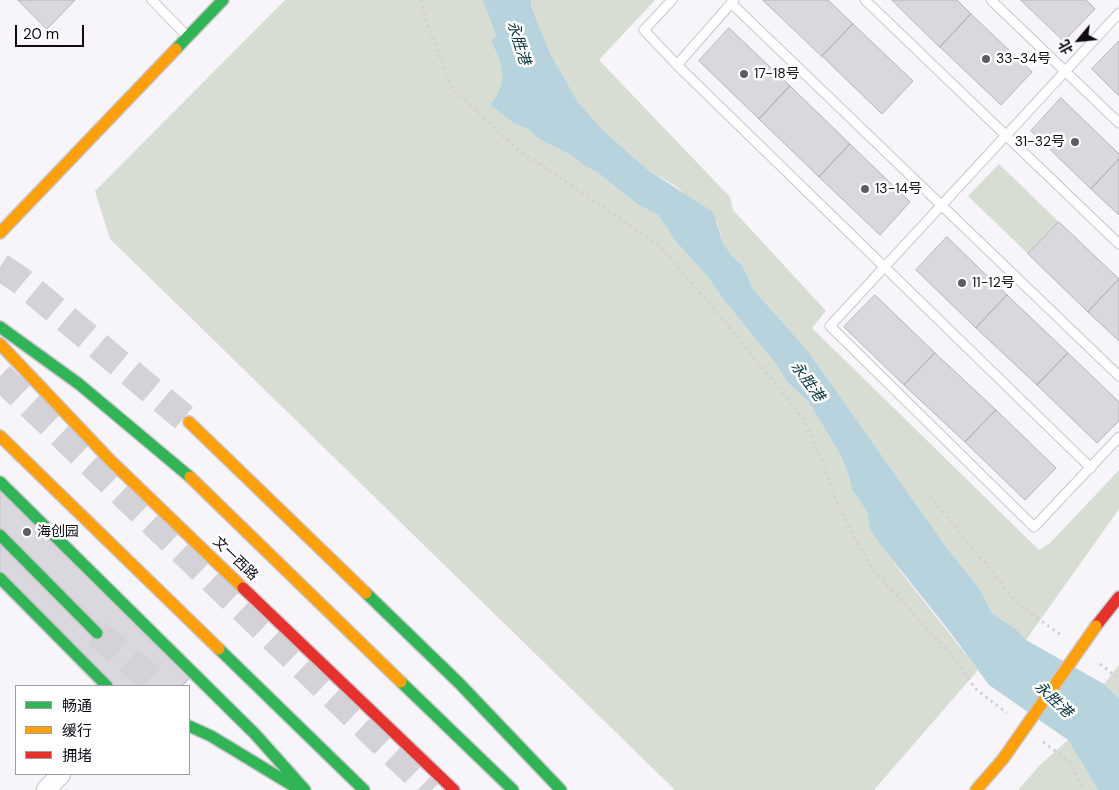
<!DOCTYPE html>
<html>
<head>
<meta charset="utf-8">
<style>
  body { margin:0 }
  #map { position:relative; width:1119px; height:790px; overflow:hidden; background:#f7f5fa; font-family:"DM Sans","Noto Sans SC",sans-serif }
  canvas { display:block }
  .legend { position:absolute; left:15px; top:685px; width:175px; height:90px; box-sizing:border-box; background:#fff; border:1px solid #9f9da1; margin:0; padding:6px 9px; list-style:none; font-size:15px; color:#0f0a13 }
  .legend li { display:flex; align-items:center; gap:10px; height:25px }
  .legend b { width:25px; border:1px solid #9f9da1 }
  .north { position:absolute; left:1054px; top:15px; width:50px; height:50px; -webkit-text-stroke:4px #fff; paint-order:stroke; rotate:242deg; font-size:14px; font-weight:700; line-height:20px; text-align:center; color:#0f0a13 }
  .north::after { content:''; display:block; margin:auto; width:18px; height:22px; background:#0f0a13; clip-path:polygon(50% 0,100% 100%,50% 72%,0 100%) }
  .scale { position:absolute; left:15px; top:25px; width:69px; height:22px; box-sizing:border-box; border:2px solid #0f0a13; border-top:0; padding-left:6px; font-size:15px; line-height:18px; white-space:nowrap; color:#0f0a13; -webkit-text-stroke:4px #fff; paint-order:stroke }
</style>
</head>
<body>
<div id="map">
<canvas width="1119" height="790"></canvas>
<ul class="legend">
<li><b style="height:6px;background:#30b455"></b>畅通</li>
<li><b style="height:6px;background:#ff9f0a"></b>缓行</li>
<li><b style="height:6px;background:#e5322d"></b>拥堵</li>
</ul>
<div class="north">北</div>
<div class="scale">20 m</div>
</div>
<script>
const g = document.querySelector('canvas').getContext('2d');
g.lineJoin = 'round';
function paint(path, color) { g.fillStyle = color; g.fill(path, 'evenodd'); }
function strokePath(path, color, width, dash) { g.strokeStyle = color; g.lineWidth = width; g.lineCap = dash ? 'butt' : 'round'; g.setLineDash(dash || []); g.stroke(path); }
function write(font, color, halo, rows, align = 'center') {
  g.font = font + ' "DM Sans","Noto Sans SC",sans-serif'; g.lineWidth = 5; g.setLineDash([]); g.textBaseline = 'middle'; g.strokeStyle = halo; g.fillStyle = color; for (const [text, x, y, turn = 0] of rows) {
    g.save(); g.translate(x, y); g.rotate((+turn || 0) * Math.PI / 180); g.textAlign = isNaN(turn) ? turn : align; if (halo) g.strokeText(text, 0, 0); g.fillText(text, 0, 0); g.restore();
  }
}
paint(new Path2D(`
  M285,0H482L496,35L491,41C496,52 504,70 503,81C503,90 496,97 491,103L515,124L529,130L539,139L571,155L583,165L597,172L637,204L658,215L677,243L708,277L723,299L775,363L788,383L808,401L840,454L848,473L852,489L867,512L870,529L901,572L978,670L874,790H675L110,239L95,191Z
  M531,0H655L599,60L730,197L733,210L826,311L812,328L1039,550L1050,543L1119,470V509L1026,640L1017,630L992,613L979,588L947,548L808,351L753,289L743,266L732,256L723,243L717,222L677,187L648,170L603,130L578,102L550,53L531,6Z
  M999,164L1059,222L1028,254L968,196Z
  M1119,665V698L1104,684Z
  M1068,740L1098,790H1018L1039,766Z`), '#d7ddd2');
paint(new Path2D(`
  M482,0H531V6L550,53L578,102L603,130L648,170L713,212L723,243L732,256L743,266L753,289L808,351L947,548L979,588L992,613L1017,630L1026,640L1104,684L1119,698V790H1098L1068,740L989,685L950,632L880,544L870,529L867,512L852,489L848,473L840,454L808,401L788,383L775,363L723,299L708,277L677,243L658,215L637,204L597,172L583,165L571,155L539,139L529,130L515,124L492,106L491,103C510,82 502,65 491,41L496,35Z`), '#b7d4de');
const building = new Path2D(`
  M18,0H75L47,29Z
  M763,0H828L853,24L822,56Z
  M892,0H957L971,14L940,47Z
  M1021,0H1086L1095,9L1064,41Z
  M971,14L1032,72L1001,105L940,47Z
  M853,24L913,81L882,114L822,56Z
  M729,28L790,86L759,119L699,61Z
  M1119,41V96L1092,69Z
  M790,86L850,144L819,177L759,119Z
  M1061,98L1119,154V159L1091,189L1031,131Z
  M850,144L910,202L880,235L819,177Z
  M1119,159V215L1091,189Z
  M1059,222L1119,279L1088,312L1028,254Z
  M947,237L1007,295L976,328L916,270Z
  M1119,279V341L1088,312Z
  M875,295L935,353L904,385L844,327Z
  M1007,295L1068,353L1037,385L976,328Z
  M935,353L996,410L965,442L904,385Z
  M1068,353L1119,402V421L1097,443L1037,385Z
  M996,410L1056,468L1025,500L965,442Z
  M0,478L198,669L182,686H101L0,586Z`);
paint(building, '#dad7df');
strokePath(building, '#b6b2ba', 1);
strokePath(new Path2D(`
  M0,267L20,280L189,422
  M0,376L432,790
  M97,633L159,686`), '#d4d2d7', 28, [28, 14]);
const lane = new Path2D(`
  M152,0L187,36
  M672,0L644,30L677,65L1091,468
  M865,0L1119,244
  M991,0L1119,123
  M731,3L1119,376
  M1119,13L830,326L1034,527L1119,437
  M677,65L734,0`);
const street = new Path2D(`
  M46,790L61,774`);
const fast = new Path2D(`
  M176,49L223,0
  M0,327L79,384L190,477
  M0,482L255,734L305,790
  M0,535L97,633
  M0,578L107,686
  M366,593L459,683L561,790
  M219,649L364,790
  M401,682L513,790
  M189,726L211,736L300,790`);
const slow = new Path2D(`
  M0,233L176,49
  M0,344L111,461L243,588
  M189,422L366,593
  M0,436L219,649
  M190,477L401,682
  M976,790L1003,759`);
const jam = new Path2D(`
  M243,588L454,790
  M1096,626L1119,597`);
strokePath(lane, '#cac6ce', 11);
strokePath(street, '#cac6ce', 21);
strokePath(fast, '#cac6ce', 14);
strokePath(slow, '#cac6ce', 14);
strokePath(jam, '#cac6ce', 14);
strokePath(new Path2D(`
  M421,0L426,20L452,88L517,149L660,246L732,330L803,418L823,463L834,496L851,532L874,571L949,652L976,689L1007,713
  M930,496L1018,604L1061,635
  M1100,664L1119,679
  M1043,742L1070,762L1083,790`), '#d2d0d3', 3, [2.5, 4]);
strokePath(lane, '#fefefe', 9);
strokePath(street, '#fefefe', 19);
strokePath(fast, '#30b455', 11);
strokePath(slow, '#ff9f0a', 11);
strokePath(jam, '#e5322d', 11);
const slowBridge = new Path2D(`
  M1003,759L1096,626`);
strokePath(slowBridge, '#cac6ce', 14, []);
strokePath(slowBridge, '#ff9f0a', 11);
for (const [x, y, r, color] of [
  [986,59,5,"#605c64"],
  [744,74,5,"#605c64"],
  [1075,142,5,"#605c64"],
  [865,189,5,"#605c64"],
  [962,283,5,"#605c64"],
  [27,532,5,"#605c64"]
]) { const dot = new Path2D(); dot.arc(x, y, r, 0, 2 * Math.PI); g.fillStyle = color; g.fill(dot); strokePath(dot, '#fff', 2); }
write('14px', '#0f0a13', '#fff', [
  ["33-34号",996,59],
  ["17-18号",754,74],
  ["31-32号",1065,142,"right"],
  ["13-14号",875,189],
  ["11-12号",972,283],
  ["海创园",37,532]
], 'left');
write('14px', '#0f0a13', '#fff', [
  ["文一西路",235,559,44]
]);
write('italic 15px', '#0a343d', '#fff', [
  ["永胜港",518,43,73],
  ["永胜港",807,382,54],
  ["永胜港",1053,700,43]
]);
</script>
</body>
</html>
